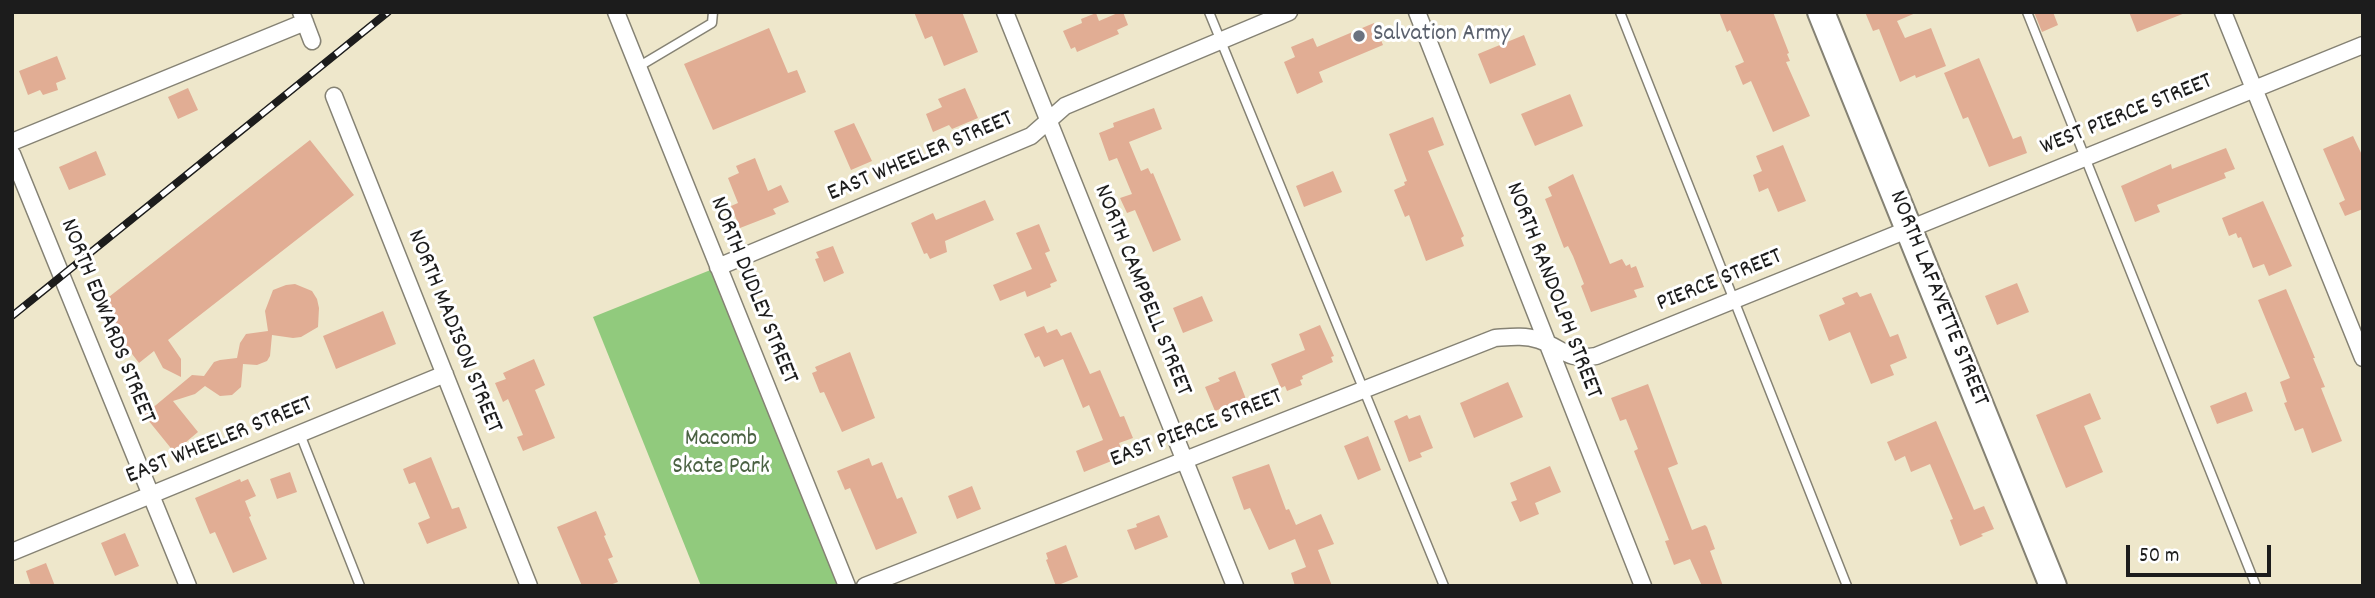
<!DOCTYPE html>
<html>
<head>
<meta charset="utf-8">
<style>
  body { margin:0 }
  #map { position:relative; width:2375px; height:598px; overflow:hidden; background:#eee7cb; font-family:Dekko,sans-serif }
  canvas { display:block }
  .frame { position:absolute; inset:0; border:14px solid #1c1c1c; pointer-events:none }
  .scale { position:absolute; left:2126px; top:545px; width:145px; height:32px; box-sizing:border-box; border:4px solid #1c1c1c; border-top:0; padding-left:9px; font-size:21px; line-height:24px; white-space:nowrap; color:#1c1c1c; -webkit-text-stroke:5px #fff; paint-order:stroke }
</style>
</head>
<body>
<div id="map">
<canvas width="2375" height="598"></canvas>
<div class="frame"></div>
<div class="scale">50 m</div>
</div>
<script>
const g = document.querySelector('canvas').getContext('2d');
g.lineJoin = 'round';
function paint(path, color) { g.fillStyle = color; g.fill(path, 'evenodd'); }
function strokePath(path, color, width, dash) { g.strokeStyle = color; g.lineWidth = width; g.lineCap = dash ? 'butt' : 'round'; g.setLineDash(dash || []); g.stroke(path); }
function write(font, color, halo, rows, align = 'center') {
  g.font = font + ' Dekko,sans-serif'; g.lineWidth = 6; g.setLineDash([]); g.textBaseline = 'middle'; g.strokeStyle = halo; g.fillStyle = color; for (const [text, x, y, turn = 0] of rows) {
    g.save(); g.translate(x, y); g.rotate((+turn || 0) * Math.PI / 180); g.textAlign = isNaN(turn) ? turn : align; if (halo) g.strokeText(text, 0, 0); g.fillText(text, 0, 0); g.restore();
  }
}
paint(new Path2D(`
  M718,267L847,586H701L593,317Z`), '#91ca7d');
paint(new Path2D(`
  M914,12H962L978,52L944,66L932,36L925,39Z
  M1120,12H1123L1128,25L1117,30L1119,34L1077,52L1075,47L1071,49L1063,31L1082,23L1081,19L1096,13L1099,21Z
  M1719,12H1773L1789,53L1787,54L1790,61L1786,62L1810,116L1773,132L1751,81L1743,85L1735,66L1744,62L1730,30L1727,32Z
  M1865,12H1918L1897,21L1905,38L1931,28L1946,66L1916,78L1915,75L1900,82L1879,29L1873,31Z
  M2034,12H2053L2058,25L2042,32Z
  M2129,12H2185V13L2137,32Z
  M1374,23L1383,45L1319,72L1323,82L1297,94L1284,62L1295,57L1291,47L1313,38L1317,47Z
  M769,28L788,73L797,70L806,92L713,130L684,64Z
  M1524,35L1536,65L1490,84L1478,54Z
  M57,56L66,79L56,83L58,90L43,95L40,90L28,95L19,71Z
  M1979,58L2013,139L2021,136L2027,153L1989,167L1968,117L1963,119L1944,73Z
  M188,88L198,110L178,119L168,97Z
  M965,88L978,118L952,129L949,125L933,132L926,114L942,107L938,99Z
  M1570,94L1583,126L1535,146L1521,114Z
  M1154,108L1162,129L1129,142L1141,171L1148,168L1151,174L1153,173L1181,240L1153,252L1135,210L1127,213L1120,198L1132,194L1117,158L1109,161L1099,133L1114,127L1113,123Z
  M1433,117L1444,145L1428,151L1464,236L1461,238L1464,246L1426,261L1409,215L1405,217L1394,190L1405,185L1404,182L1407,181L1389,134Z
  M854,123L872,161L851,170L834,131Z
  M2353,136L2363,157V209L2345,216L2339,203L2345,200L2323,149Z
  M310,140L354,195L168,340L181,359V377L163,368L154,351L139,363L96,307Z
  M1783,145L1806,201L1778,212L1768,188L1759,192L1753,175L1762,171L1756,156Z
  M2226,148L2235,169L2224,173L2226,178L2157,205L2160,212L2135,222L2121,186L2171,164L2172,169Z
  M96,151L106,175L69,190L59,167Z
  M755,158L768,191L781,185L789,202L773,209L776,214L740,228L731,206L738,203L728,178L739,173L736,166Z
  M1333,171L1342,192L1304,207L1296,186Z
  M1573,174L1610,264L1622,259L1626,266L1630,264L1631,268L1636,266L1644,287L1634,290L1637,297L1591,312L1581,286L1584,284L1573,256L1568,246L1564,248L1545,199L1552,196L1548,187Z
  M985,200L994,220L945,241L947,252L930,259L927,253L924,254L911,223L933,213L936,220Z
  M2263,201L2292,266L2269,276L2264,264L2253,268L2241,237L2238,238L2236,233L2229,236L2222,218Z
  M1039,224L1050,251L1045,253L1057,281L1050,284L1051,287L1027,297L1025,291L1000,301L993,285L1032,269L1016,233Z
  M833,246L844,273L824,282L815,259L819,258L816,252Z
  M2017,283L2029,312L1997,325L1985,296Z
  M295,284L312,291L317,299L319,308L318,327L301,337L293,338L272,335L270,356L267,361L257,365L243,364L241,387L232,395L220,396L205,386L195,394L173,401L198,432L174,452L144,415L192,375L204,376L214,362L220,360L237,358L240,343L246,334L268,331L265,311L273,290L286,285Z
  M2286,289L2315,358H2313L2325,387L2321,388L2342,441L2312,453L2303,428L2295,431L2284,403L2287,402L2280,382L2290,378L2258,300Z
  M1857,292L1860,297L1871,293L1890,337L1898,334L1907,358L1890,365L1894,375L1871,384L1850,332L1829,341L1819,315L1845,304L1842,298Z
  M1202,296L1213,321L1183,333L1173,308Z
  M383,311L396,344L336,369L323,336Z
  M1320,325L1334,356L1331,357L1333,362L1302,376L1303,379L1300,380L1302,385L1287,391L1285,386L1281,388L1271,364L1305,350L1299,334Z
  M1044,326L1047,333L1057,329L1061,336L1071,332L1090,374L1100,370L1120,417L1124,416L1133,438L1119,443L1124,456L1084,472L1076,451L1103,440L1089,405L1083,408L1063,359L1044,367L1039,356L1035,358L1024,334Z
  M850,352L875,418L842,432L824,392L820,393L812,373L817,371L815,367Z
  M534,359L545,385L535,390L555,438L523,451L517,437L523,435L508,399L503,402L495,383L506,379L503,373Z
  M1235,371L1246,399L1215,411L1205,387L1220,381L1218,378Z
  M1508,382L1523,417L1474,438L1460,403Z
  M1648,384L1678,464L1668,468L1692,530L1705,525L1707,527L1715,549L1710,551L1723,586H1702L1690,559L1674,565L1665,541L1669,540L1634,451L1638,449L1626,419L1620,421L1611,398Z
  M2246,392L2253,411L2217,424L2210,406Z
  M2090,393L2101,419L2084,426L2103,472L2066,488L2036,415Z
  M1407,415L1409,419L1420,415L1433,448L1420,453L1422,457L1409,462L1394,421Z
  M1936,421L1974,510L1984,506L1994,529L1981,534L1983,536L1960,546L1950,520L1953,519L1930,464L1911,472L1905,456L1895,461L1887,442Z
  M1368,436L1381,470L1358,480L1344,446Z
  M431,457L452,509L459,507L467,528L427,544L418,523L430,518L415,482L409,484L403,469Z
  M869,458L872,466L882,462L897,499L902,497L917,533L876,550L850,488L845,490L837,471Z
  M1269,464L1286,510L1289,509L1296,525L1321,514L1334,544L1318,550L1332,586H1295L1291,573L1306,567L1295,539L1269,550L1250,508L1244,510L1232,477Z
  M1550,466L1561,492L1535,503L1539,514L1520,522L1511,502L1517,500L1510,483Z
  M290,472L297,492L277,499L270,479Z
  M240,479L241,482L248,479L256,496L245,501L251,516L249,517L267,559L233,573L215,532L210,534L195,498Z
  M972,486L981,509L957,519L948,496Z
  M596,511L606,535L604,536L613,557L608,559L618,582L607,586H582L557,527Z
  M1159,515L1168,537L1135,550L1127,530L1137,527L1136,524Z
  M125,533L139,566L115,576L101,543Z
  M1066,545L1078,577L1056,586L1046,560L1048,559L1046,553Z
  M46,563L55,586H31L26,571Z`), '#e1ad94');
const service = new Path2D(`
  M1209,12L1444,586
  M1620,12L1847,586
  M2027,12L2256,586
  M638,67L712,23L713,12
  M300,434L360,586`);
const minor = new Path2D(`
  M301,12L312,41
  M616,12L847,586
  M1005,12L1235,586
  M1417,12L1643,586
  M2223,12L2363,358
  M334,96L529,586
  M12,142L305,22
  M12,154L188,586
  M718,267L1031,136L1065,106L1289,12
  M12,552L445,374
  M865,586L1495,338C1510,337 1524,335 1539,340C1563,348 1566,361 1596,356L2363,45`);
const trunk = new Path2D(`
  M1821,12L2053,586`);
strokePath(service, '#858274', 11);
strokePath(minor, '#858274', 19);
strokePath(trunk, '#858274', 30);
strokePath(service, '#fff', 8);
strokePath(minor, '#fff', 16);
strokePath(trunk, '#fff', 26);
const rail = new Path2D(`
  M12,316L388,12`);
strokePath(rail, '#1c1c1c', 8);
strokePath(rail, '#fff', 5, [16]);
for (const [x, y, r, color] of [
  [1359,36,7,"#6b7280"]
]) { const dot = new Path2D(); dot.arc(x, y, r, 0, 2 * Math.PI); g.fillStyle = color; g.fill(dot); strokePath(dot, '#fff', 2.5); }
write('24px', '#5b616d', '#fff', [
  ["Salvation Army",1373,36]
], 'left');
write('24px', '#1c1c1c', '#fff', [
  ["WEST PIERCE STREET",2127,116,-22],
  ["EAST WHEELER STREET",921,158,-23],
  ["PIERCE STREET",1720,282,-22],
  ["NORTH DUDLEY STREET",752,291,68],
  ["NORTH CAMPBELL STREET",1141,291,68],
  ["NORTH RANDOLPH STREET",1552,291,69],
  ["NORTH LAFAYETTE STREET",1937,299,68],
  ["NORTH EDWARDS STREET",106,322,68],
  ["NORTH MADISON STREET",453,332,68],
  ["EAST PIERCE STREET",1197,430,-21],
  ["EAST WHEELER STREET",220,442,-22]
]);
write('24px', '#4b6243', '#fff', [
  ["Macomb",721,441],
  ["Skate Park",721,469]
]);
</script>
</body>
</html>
